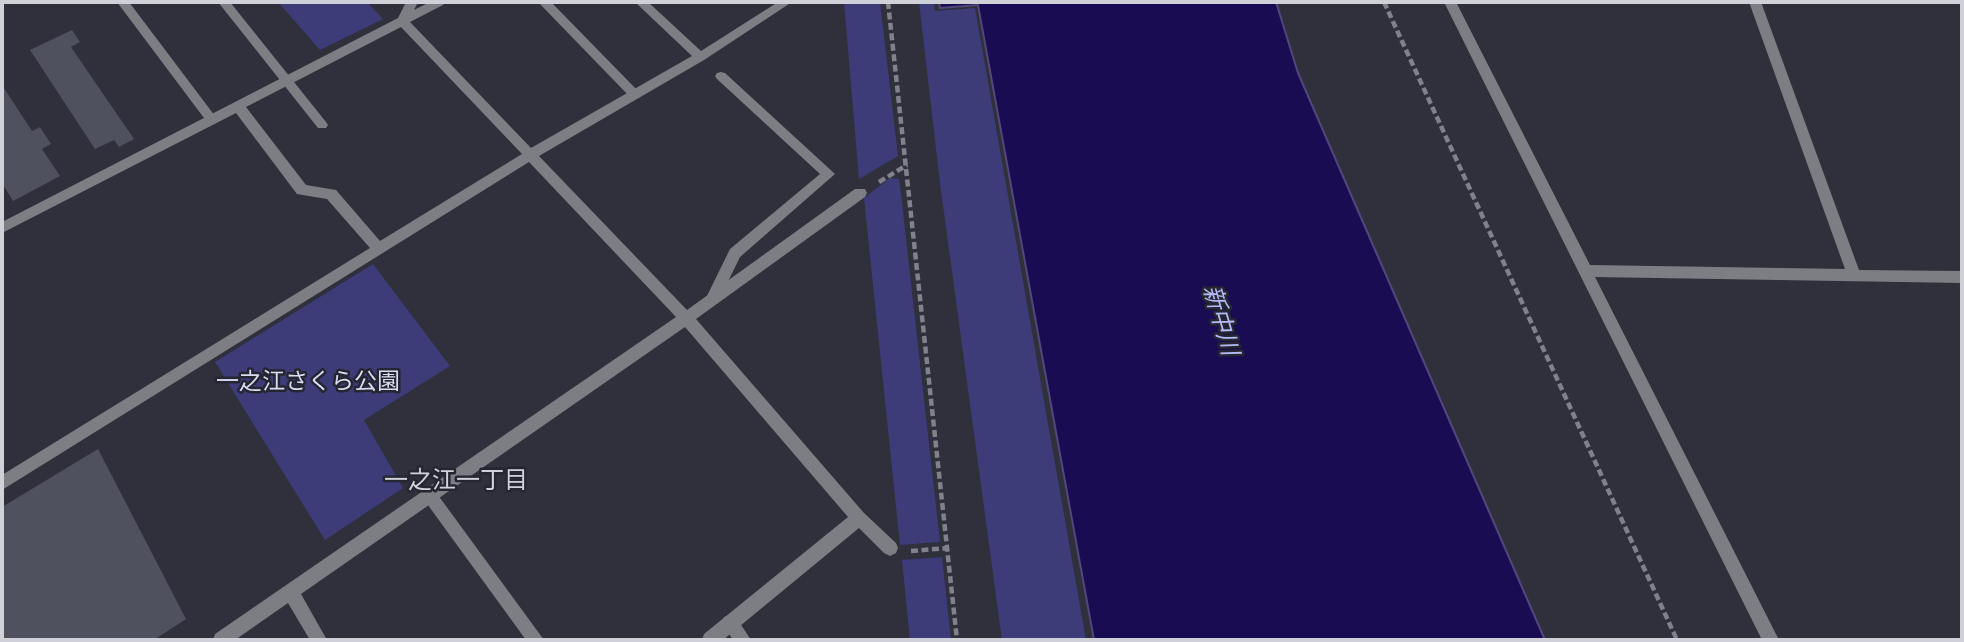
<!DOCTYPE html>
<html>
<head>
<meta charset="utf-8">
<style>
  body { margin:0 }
  #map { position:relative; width:1964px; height:642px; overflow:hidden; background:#2f303c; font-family:Overpass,sans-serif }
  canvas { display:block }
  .frame { position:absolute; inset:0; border:4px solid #d0d1d8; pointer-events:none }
</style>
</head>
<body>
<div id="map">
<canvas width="1964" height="642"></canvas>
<div class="frame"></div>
</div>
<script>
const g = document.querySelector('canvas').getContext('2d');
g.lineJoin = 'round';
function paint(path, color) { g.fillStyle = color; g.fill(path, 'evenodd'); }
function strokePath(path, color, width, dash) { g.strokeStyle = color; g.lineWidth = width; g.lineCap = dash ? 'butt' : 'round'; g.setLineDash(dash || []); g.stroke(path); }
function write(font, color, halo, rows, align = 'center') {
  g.font = font + ' Overpass,"Noto Sans JP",sans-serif'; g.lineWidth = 5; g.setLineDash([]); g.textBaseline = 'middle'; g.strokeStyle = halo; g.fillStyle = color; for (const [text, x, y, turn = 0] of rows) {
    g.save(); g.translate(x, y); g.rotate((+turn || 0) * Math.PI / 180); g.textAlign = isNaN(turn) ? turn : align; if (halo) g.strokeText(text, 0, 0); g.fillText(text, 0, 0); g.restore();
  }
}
paint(new Path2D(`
  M278,2H367L383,19L320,50Z
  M844,2H880L898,156L859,179Z
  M919,2H934L935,11L975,8L1086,640H1002L940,183Z
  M890,178L899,179L900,185L940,542L900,545L864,198Z
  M373,264L450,366L364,420L403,488L325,540L215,362Z
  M942,557L951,640H910L902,560Z`), '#3d3c79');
const water = new Path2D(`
  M939,2H1276L1298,73L1545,640H1094L978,5L940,8Z`);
paint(water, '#1a0c52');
strokePath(water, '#51477a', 2);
paint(new Path2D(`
  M72,30L80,42L71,47L134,139L119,147L114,140L95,149L30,50Z
  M2,85L32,131L40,127L51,144L42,149L60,176L13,201L2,183Z
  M98,449L186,619L154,640H2V507Z`), '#50515e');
strokePath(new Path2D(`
  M888,2L957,640
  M1384,2L1677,640
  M879,182L907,165
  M911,551L948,548`), '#80818b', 4.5, [7, 3.5]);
paint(new Path2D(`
  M117,2H129L215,116L217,119L215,122H207Z
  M218,2H230L326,122L328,125L326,128H318Z
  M538,2H551L639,92L641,95L639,98H631Z
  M721,72L725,73L835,174L740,257L717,304H707L705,300L730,249L820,174L717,79L715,76L717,73Z
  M430,489L435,491L544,640H526L425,501L422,496L425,491Z
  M730,615L736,617L751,640H733L722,623L724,617Z`), '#7d7e84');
paint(new Path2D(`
  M406,2H418L414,10L430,2H445L443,5L410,22L531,148L692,56L635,2H648L701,51L778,2H792L704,60L539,156L687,310L855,189H865L867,193L865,197L696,319L864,513L896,543L898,548L896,553L890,556L884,553L859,528L723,640H702L704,634L848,517L685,327L301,594L327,640H310L288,603L235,640H213L215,634L676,317L529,162L2,490V475L370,248L327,199L297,194L236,113L2,233V222L398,18ZM401,27L522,154L380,241L336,190L306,185L246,107Z
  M1444,2H1456L1590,265L1845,269L1749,2H1761L1859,270L1962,271V283L1595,277L1779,640H1762Z`), '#7d7e84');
write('23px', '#d9dbf1', '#252631', [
  ["一之江さくら公園",308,384]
]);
write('italic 24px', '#b5b9f7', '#252631', [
  ["新中川",1218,321,74]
]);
write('24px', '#d0d1d8', '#252631', [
  ["一之江一丁目",456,483]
]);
</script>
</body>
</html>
